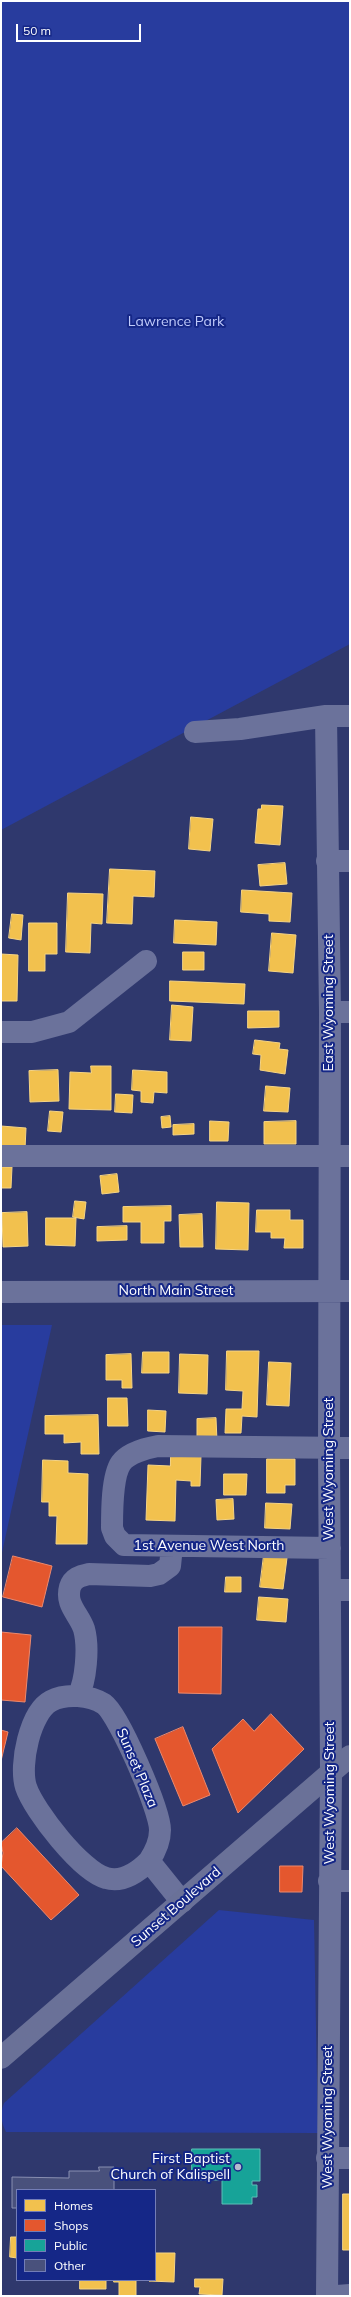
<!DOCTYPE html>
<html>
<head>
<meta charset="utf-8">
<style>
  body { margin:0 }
  #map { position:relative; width:351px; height:2297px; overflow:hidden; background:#2f386d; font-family:Mulish,sans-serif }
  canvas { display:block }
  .frame { position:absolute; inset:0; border:2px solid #fff; pointer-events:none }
  .legend { position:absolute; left:16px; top:2189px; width:140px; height:92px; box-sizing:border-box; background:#152787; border:1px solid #737db7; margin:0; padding:5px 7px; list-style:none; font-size:12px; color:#fff }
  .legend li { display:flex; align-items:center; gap:8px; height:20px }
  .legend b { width:20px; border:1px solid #737db7 }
  .scale { position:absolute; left:16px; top:24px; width:125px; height:18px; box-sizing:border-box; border:2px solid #fff; border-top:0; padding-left:5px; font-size:12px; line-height:14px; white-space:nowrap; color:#fff; -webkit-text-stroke:3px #152787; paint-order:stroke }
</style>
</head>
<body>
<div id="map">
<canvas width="351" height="2297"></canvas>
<div class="frame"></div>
<ul class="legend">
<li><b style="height:11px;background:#f2c14e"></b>Homes</li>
<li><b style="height:11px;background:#e4572e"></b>Shops</li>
<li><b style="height:11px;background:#17a398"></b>Public</li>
<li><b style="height:11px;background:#49517c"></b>Other</li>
</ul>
<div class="scale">50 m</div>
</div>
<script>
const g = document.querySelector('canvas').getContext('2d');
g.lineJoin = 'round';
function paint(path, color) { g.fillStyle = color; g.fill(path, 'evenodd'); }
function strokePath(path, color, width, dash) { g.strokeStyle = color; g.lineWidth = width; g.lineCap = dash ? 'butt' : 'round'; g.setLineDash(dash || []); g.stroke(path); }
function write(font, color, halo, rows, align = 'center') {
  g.font = font + ' Mulish,sans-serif'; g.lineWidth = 4; g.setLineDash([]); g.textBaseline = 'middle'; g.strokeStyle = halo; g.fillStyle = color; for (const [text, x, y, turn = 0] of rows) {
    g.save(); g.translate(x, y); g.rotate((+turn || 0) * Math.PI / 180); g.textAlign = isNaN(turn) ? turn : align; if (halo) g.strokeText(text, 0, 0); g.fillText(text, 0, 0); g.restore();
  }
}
paint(new Path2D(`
  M1,1H350V644L1,830Z
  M1,1325H52L1,1557Z
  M219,1910L314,1920L318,2133L6,2132C1,2122 0,2114 4,2103Z`), '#283c9e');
const homes = new Path2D(`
  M262,805L283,806L280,845L255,843L258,809H261Z
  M191,817L213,819L210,851L189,849Z
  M285,863L287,884L260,886L258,865Z
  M110,869L155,871L154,897L133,896L132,924L107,923Z
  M242,890L292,893L290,922L269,921V914L241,912Z
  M68,893L103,894L102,924L91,923L90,953L66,952Z
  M12,914L23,915L21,940L9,938Z
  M175,920L217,922L216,945L174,943Z
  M29,923H57V954H45V971H29Z
  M272,933L296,935L293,973L269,971Z
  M183,952H204V970H183Z
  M1,954L18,955L17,1001H1Z
  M170,981L245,984L244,1004L170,1001Z
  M172,1005L193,1007L191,1041L170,1040Z
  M248,1011H279V1027L248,1028Z
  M255,1040L280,1043L279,1049L288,1050L285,1074L260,1070L261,1055L253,1054Z
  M91,1066H111V1110L69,1109L70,1072L91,1073Z
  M58,1070L59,1101L30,1102L29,1071Z
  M133,1070L167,1072V1093L154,1092L153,1103L141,1102V1091L132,1090Z
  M266,1086L290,1088L288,1112L264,1111Z
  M116,1094L133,1095L132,1113L115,1112Z
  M50,1111L63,1112L61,1132L48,1131Z
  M170,1116L171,1127L162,1128L161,1117Z
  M210,1121L229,1122L228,1141H210Z
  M296,1121V1144H264V1122Z
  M194,1124V1134L173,1135V1125Z
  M1,1126L26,1128L25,1149L1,1148Z
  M1,1167H12L11,1188H1Z
  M117,1174L119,1192L102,1194L100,1176Z
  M75,1201L86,1202L84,1219L73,1217Z
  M217,1202L249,1203L248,1250L216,1249Z
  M171,1206V1221H164V1243H141V1222H123V1207Z
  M257,1210H290V1220H303V1248H284L285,1238H271V1232H256Z
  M27,1212L28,1246L3,1247L2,1213Z
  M202,1214L203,1247H180L179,1215Z
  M46,1218H76L75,1246L46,1245Z
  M127,1226V1240L97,1241V1227Z
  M227,1351H259L257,1417L242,1416L241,1433H225L226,1409H242L243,1391L226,1390Z
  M143,1352H169V1373H142Z
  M131,1354L132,1388H122V1380H106V1355Z
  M180,1354L208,1355L207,1394L179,1393Z
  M269,1362L291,1363L289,1406L267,1405Z
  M108,1398H127L128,1426H108Z
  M148,1410L166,1411L165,1432L148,1431Z
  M98,1415L99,1454H81V1442L64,1443V1434H45V1416Z
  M216,1418L217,1441H197V1419Z
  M171,1456H201L200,1486H191V1481L176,1480L175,1521L146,1520L148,1465L170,1466Z
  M267,1459H295V1485H285V1493H267Z
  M43,1460L68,1461V1473L88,1474L87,1544H56L57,1516H49V1502H42Z
  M224,1474H247L246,1495H224Z
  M233,1499L234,1519L217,1520L216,1500Z
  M266,1503L292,1504L290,1529L265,1528Z
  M264,1555L287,1558L283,1589L260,1587Z
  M226,1577H241V1592H225Z
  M259,1597L288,1599L286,1622L257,1620Z
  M343,2194H350V2250H343Z
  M11,2237H17V2258L10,2257Z
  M155,2253H175L174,2282L149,2281L155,2280Z
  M195,2279H223L222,2295L199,2294L200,2287H195Z
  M80,2280H106V2289H80Z
  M114,2280H136V2296H119V2282H114Z`);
paint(homes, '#f2c14e');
strokePath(homes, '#f6d483', 1);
const shops = new Path2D(`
  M13,1556L52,1566L42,1607L3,1597Z
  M179,1627H222L221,1694L179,1693Z
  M1,1632L31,1635L25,1702L1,1700Z
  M271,1714L304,1749L238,1813L212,1749L243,1719L254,1731Z
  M183,1727L210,1795L183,1806L155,1739Z
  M1,1730L8,1732L1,1761Z
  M17,1828L79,1895L51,1920L1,1866L3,1853L1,1843Z
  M280,1866H303L302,1892H280Z`);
paint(shops, '#e4572e');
strokePath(shops, '#ec896d', 1);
const public = new Path2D(`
  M192,2149H260V2181H252V2185H257V2197H252V2204H222V2180H192Z`);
paint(public, '#17a398');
strokePath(public, '#5dbfb7', 1);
const building = new Path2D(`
  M99,2167H114V2190H17V2208H12V2177L69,2178V2171H99Z`);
paint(building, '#49517c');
strokePath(building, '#898fb1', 1);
strokePath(new Path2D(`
  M326,716L330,1012L329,1448L331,1771L327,2296
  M195,732L240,729L326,716H350
  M327,861H350
  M330,1012H350
  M1,1032H32L69,1022L146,961
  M1,1156H350
  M1,1292L350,1291
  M330,1548L124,1545L115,1536L112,1528C112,1511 112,1476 121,1463C128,1453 147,1448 158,1446L350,1448
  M330,1590H350
  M78,1696C86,1681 89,1647 84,1629C79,1614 65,1605 70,1587C73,1578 80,1576 89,1574L150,1576L159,1574L170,1566L172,1546
  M149,1861C138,1872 123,1883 106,1878C82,1872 34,1811 26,1787C19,1765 30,1712 51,1701C66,1693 90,1695 104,1704C119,1715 160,1810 160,1830C160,1842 155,1852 149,1861L182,1902
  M329,1881H350
  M327,2158H350
  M337,2296L350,2295`), '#6b729b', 22);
strokePath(new Path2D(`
  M1,2058L350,1756`), '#6a7198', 22);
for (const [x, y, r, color] of [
  [238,2167,4,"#b6b9cc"]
]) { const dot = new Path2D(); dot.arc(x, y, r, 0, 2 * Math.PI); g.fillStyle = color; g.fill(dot); strokePath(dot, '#152787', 1.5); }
write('14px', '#c0cbfb', '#152787', [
  ["Lawrence Park",176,322]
]);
write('14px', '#fff', '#152787', [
  ["East Wyoming Street",329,1003,-90],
  ["North Main Street",176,1291],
  ["West Wyoming Street",329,1469,-90],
  ["1st Avenue West North",209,1546],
  ["Sunset Plaza",137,1768,67],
  ["West Wyoming Street",330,1793,-90],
  ["Sunset Boulevard",176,1907,-41],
  ["West Wyoming Street",328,2117,-90]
]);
write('14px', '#fff', '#152787', [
  ["First Baptist",230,2159],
  ["Church of Kalispell",230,2175]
], 'right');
</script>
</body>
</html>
